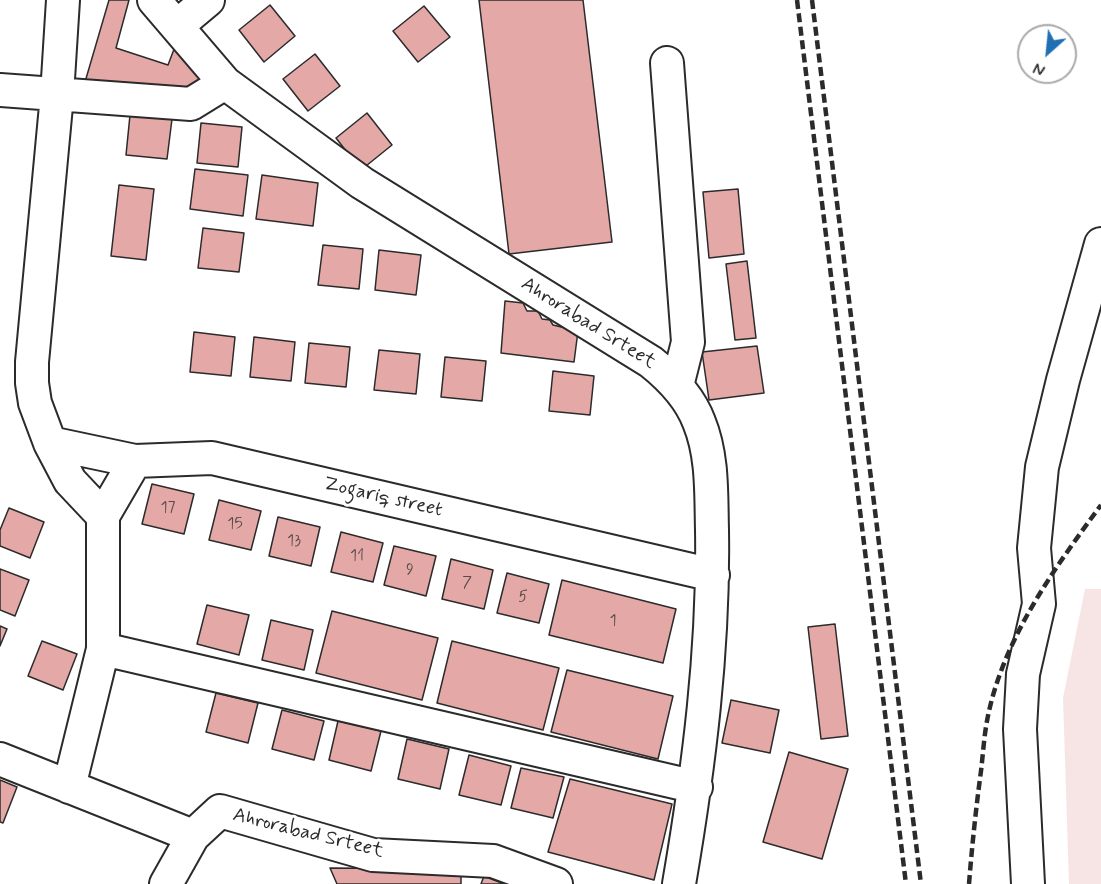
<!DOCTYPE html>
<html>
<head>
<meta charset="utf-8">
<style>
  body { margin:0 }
  #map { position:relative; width:1101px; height:884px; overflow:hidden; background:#fff; font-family:Mynerve,sans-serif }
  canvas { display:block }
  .north { position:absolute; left:1017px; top:24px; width:60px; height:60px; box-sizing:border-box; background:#fff; border:2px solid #aaa; border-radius:50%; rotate:207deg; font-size:16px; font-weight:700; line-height:24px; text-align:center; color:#2b2b2b }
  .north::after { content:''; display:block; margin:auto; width:21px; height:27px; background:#1f6fb2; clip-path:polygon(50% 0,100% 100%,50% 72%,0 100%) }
</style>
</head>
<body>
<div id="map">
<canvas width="1101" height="884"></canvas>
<div class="north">N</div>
</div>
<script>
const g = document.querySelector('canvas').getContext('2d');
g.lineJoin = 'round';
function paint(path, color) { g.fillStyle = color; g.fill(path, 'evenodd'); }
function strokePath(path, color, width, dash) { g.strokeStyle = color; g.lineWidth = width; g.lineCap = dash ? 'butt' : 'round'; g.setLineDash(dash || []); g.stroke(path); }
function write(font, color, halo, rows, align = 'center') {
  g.font = font + ' Mynerve,sans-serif'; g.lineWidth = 6; g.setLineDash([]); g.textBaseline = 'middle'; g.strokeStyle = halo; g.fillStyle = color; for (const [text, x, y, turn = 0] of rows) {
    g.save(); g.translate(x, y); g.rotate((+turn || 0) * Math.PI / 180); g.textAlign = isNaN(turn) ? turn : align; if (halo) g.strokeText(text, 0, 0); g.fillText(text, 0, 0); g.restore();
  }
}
paint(new Path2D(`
  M1085,589H1101V884H1069L1063,698Z`), '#f7e5e5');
const building = new Path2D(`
  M109,0H129L116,48L168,65L176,44L203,74L194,97L85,82Z
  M479,0H583L612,242L509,254Z
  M270,5L295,36L264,62L239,30Z
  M424,6L450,37L418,62L393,31Z
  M315,54L340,86L308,111L283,79Z
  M367,113L392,145L361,170L336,138Z
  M130,115L172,119L167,159L126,155Z
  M201,123L242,127L238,167L197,163Z
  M195,169L248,175L243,216L190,209Z
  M262,175L318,183L313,226L256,219Z
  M119,185L154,189L146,260L111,256Z
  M738,189L744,254L709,258L703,192Z
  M203,228L244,233L239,272L198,268Z
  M323,245L363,249L359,289L318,285Z
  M379,250L421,255L416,295L375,290Z
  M747,261L756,338L735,340L726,264Z
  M505,301L523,303L527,311H538L542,319L550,320L553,325L578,331L574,362L501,353Z
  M194,332L235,337L231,376L190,372Z
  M254,337L295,342L291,381L250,377Z
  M309,343L350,347L346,387L305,383Z
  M757,346L764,393L709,400L702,352Z
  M379,350L420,354L416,394L374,390Z
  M445,357L486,361L482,401L441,397Z
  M553,371L594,376L590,415L549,411Z
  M152,484L194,494L184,534L142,524Z
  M219,500L261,511L251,550L209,540Z
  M9,508L44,522L30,558L0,546V530Z
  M278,517L320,527L311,566L269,556Z
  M341,532L383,543L373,582L331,572Z
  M394,546L436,556L426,596L384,585Z
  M451,559L493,570L484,609L442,599Z
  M0,569L29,580L15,616L0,610Z
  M507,573L549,584L539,623L497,613Z
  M562,580L676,609L663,663L549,635Z
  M207,605L249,615L239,655L197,644Z
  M332,611L438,638L422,700L316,673Z
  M271,620L313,630L304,670L262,660Z
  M835,624L848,736L821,739L808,627Z
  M0,626L7,629L0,646Z
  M42,641L77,654L63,690L28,676Z
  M452,641L559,668L543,730L437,703Z
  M567,670L673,696L658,759L551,732Z
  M216,693L258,703L248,743L206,732Z
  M731,700L779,710L770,753L722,743Z
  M282,710L324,721L314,760L272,749Z
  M338,721L381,731L371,771L329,760Z
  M407,739L449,749L440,789L398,779Z
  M789,752L848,769L822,859L763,842Z
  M469,755L511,766L501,805L459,795Z
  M521,768L564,777L553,818L511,808Z
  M570,779L672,804L654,880L548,852Z
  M0,780L17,787L3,823L0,822Z
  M330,868L461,869V884H337Z
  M484,876L504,884H481Z`);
paint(building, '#e4a9a7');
strokePath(building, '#2b2b2b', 1.5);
const minor = new Path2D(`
  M63,0L57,95L32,362V383L35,403L50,443L70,481L103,516V649L69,787
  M154,0L225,83L362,183L651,362C671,378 690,398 699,422C713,456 711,494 712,530C714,649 699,767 679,884
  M177,26L208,0
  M667,63L688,342L677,386
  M0,90L191,104L225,83
  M50,443L135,461L212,458L713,575
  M103,516L135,461
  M103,649L696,787
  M0,759L193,836
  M166,884L193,836L220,811L373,855L493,861L556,884
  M1028,884L1020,729L1023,674L1039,604L1034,548L1042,467L1063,380L1101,244`);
strokePath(minor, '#2b2b2b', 36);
strokePath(minor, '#fff', 32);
strokePath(new Path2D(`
  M797,0L906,884
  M812,0L921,884
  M969,884C972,846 976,808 981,771C983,754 984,737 987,721C1002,640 1054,569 1101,505`), '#2b2b2b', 4.5, [9, 4.5]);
write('16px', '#594a4a', null, [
  ["17",168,509],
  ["15",235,525],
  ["13",294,542],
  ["11",357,557],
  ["9",410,571],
  ["7",467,584],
  ["5",523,598],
  ["1",613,622]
]);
write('20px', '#2b2b2b', '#fff', [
  ["Ahrorabad Srteet",588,324,32],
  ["Zogariq street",383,498,13],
  ["Ahrorabad Srteet",308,834,14]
]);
</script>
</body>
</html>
